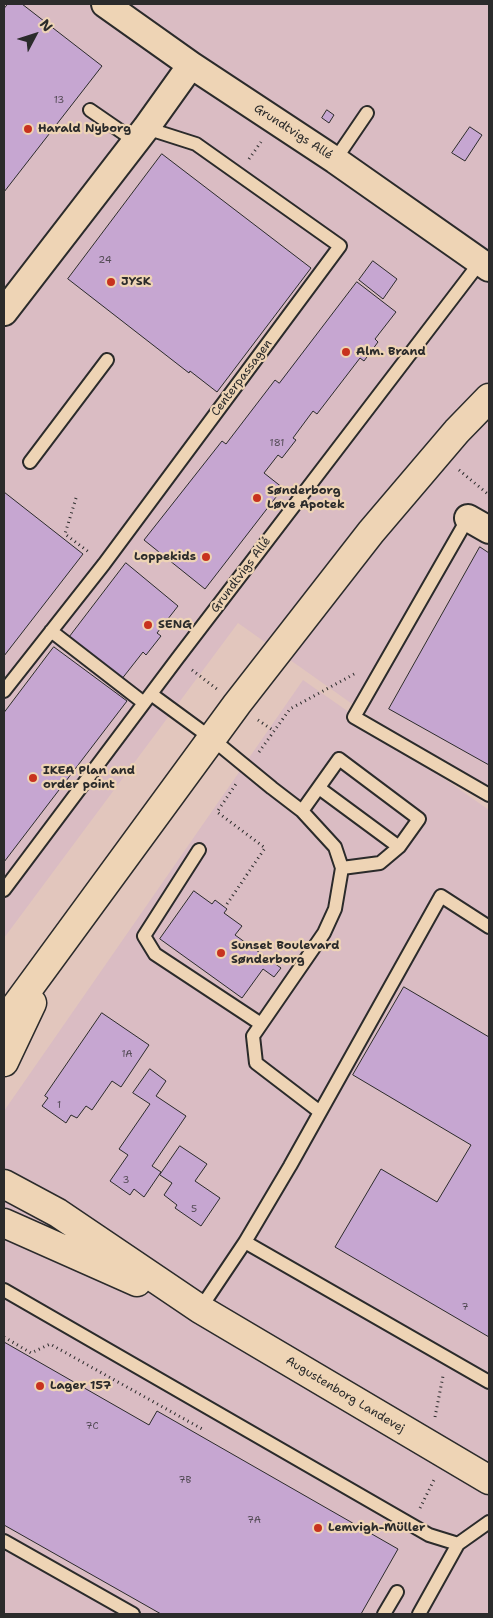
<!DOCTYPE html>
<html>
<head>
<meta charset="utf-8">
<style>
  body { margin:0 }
  #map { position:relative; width:493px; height:1618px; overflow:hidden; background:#e2c6bd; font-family:"Shantell Sans",sans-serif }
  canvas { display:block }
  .frame { position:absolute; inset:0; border:5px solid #2b2b2b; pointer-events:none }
  .north { position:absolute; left:10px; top:10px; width:50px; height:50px; -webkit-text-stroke:4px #eed4b5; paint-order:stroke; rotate:50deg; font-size:14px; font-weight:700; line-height:20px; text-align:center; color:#2b2b2b }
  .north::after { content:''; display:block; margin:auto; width:18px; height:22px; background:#2b2b2b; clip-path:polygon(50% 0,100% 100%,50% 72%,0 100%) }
</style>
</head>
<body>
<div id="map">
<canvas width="493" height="1618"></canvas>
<div class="frame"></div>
<div class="north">N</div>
</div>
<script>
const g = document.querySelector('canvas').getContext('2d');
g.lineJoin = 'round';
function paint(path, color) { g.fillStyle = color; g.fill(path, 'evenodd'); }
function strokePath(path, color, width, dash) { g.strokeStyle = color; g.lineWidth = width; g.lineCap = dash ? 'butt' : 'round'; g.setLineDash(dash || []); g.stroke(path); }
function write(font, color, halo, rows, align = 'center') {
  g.font = font + ' "Shantell Sans",sans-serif'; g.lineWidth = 4.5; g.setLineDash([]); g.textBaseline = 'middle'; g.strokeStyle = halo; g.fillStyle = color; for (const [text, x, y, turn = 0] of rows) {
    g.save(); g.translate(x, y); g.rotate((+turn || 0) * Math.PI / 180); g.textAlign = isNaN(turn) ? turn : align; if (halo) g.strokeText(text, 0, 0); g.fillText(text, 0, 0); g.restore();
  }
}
paint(new Path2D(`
  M4,4H489V801L238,623L4,938Z
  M303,680L489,810V1614H4V1111Z`), '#dabcc3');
const building = new Path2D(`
  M8,4H22L102,66L4,192V9Z
  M327,110L334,115L329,123L322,118Z
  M470,127L482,135L465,161L452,153Z
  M162,154L311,268L217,392L190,371L189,373L68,279Z
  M373,261L397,279L383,299L359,280Z
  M357,282L396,312L375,339L378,342L364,361L360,358L317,414L313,411L293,438L296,440L282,458L278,455L264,473L283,488L205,589L144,540L222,441L226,444L275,380L279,383Z
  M4,492L83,554L4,656Z
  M480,547L489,553V765L389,709Z
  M126,563L178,606L157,633L161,636L146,655L143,652L121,680L68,639Z
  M54,647L127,701L4,862V713Z
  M194,891L212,904L215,900L227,909L224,913L242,926L235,935L281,968L274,977L263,969L242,998L160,939Z
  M404,987L489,1037V1337L335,1247L381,1169L437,1202L471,1145L353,1075Z
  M102,1013L149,1045L121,1087L112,1081L92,1110L86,1106L77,1118L71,1115L66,1123L42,1106L48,1098L45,1096Z
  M150,1069L166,1081L156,1096L186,1116L152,1166L161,1172L144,1197L134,1189L130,1195L110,1181L128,1155L119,1149L150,1104L133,1093Z
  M180,1146L207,1164L195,1181L220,1198L201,1226L175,1208L177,1205L164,1195L172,1183L160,1175Z
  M4,1342L149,1425L157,1411L398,1549L361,1614H161L4,1525Z`);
paint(building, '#c6a6d1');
strokePath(building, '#2b2b2b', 1);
const lane = new Path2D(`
  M90,110L135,141
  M335,160L367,113
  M30,462L107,360
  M468,518L354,717L489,795
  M51,631L144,703
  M4,691L104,564L340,246L196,144L146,128
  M151,694L211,738L272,788L302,811L335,847L342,868L335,909L324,933L253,1036L256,1063L320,1112
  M319,788L399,847
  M302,811L339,759L419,819L399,847L380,863L342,868
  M199,850L144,936L155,954L261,1024
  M4,890L177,659L481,261
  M245,1242L489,1382
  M4,1290L429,1535L458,1544L489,1522
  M200,1309L245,1242L290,1166L441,896L489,927
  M4,1541L133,1614
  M384,1614L397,1592
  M419,1614L458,1544`);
const street = new Path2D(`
  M105,4L191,65L335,160L489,268
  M4,312L146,128L191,65
  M468,518L489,530`);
const secondary = new Path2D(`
  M4,1022L237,704L371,532L457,431L489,398
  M4,1062L32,1003
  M4,1184L58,1213L200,1309L489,1480
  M4,1223L137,1282`);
strokePath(lane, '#2b2b2b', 16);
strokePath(street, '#2b2b2b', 30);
strokePath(secondary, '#2b2b2b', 31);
strokePath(new Path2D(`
  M249,159L261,142
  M459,470L489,495
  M76,498L65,534L90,553
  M192,670L217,689
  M258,720L274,731
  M259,752L290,709L356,673
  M227,904L265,848L217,812L236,784
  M4,1337L31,1353L50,1344L204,1430
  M435,1417L443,1376
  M420,1508L435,1478`), '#2b2b2b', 3, [1, 4]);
strokePath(lane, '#eed4b5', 12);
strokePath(street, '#eed4b5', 26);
strokePath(secondary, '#eed4b5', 28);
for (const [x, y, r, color] of [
  [28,129,5,"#c8321e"],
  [111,282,5,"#c8321e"],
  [346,352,5,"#c8321e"],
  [257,498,5,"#c8321e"],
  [206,557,5,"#c8321e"],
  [148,625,5,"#c8321e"],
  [33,778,5,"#c8321e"],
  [221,953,5,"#c8321e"],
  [40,1386,5,"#c8321e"],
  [318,1528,5,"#c8321e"]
]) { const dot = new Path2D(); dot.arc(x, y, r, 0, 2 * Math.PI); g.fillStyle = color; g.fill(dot); strokePath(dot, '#eed4b5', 2); }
write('10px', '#524a54', null, [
  ["13",59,100],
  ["24",105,260],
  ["181",277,443],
  ["1A",127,1054],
  ["1",59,1105],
  ["3",126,1180],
  ["5",194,1209],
  ["7",465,1307],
  ["7C",92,1426],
  ["7B",185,1480],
  ["7A",254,1520]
]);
write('bold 12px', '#2b2b2b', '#eed4b5', [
  ["Harald Nyborg",38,129],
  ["JYSK",121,282],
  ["Alm. Brand",356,352],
  ["Sønderborg",267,491],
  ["Løve Apotek",267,505],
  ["Loppekids",196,557,"right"],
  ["SENG",158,625],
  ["IKEA Plan and",43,771],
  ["order point",43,785],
  ["Sunset Boulevard",231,946],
  ["Sønderborg",231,960],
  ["Lager 157",50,1386],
  ["Lemvigh-Müller",328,1528]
], 'left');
write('12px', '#2b2b2b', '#eed4b5', [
  ["Grundtvigs Allé",293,132,33],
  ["Centerpassagen",242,378,-53],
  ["Grundtvigs Allé",241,575,-53],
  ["Augustenborg Landevej",345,1395,31]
]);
</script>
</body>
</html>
